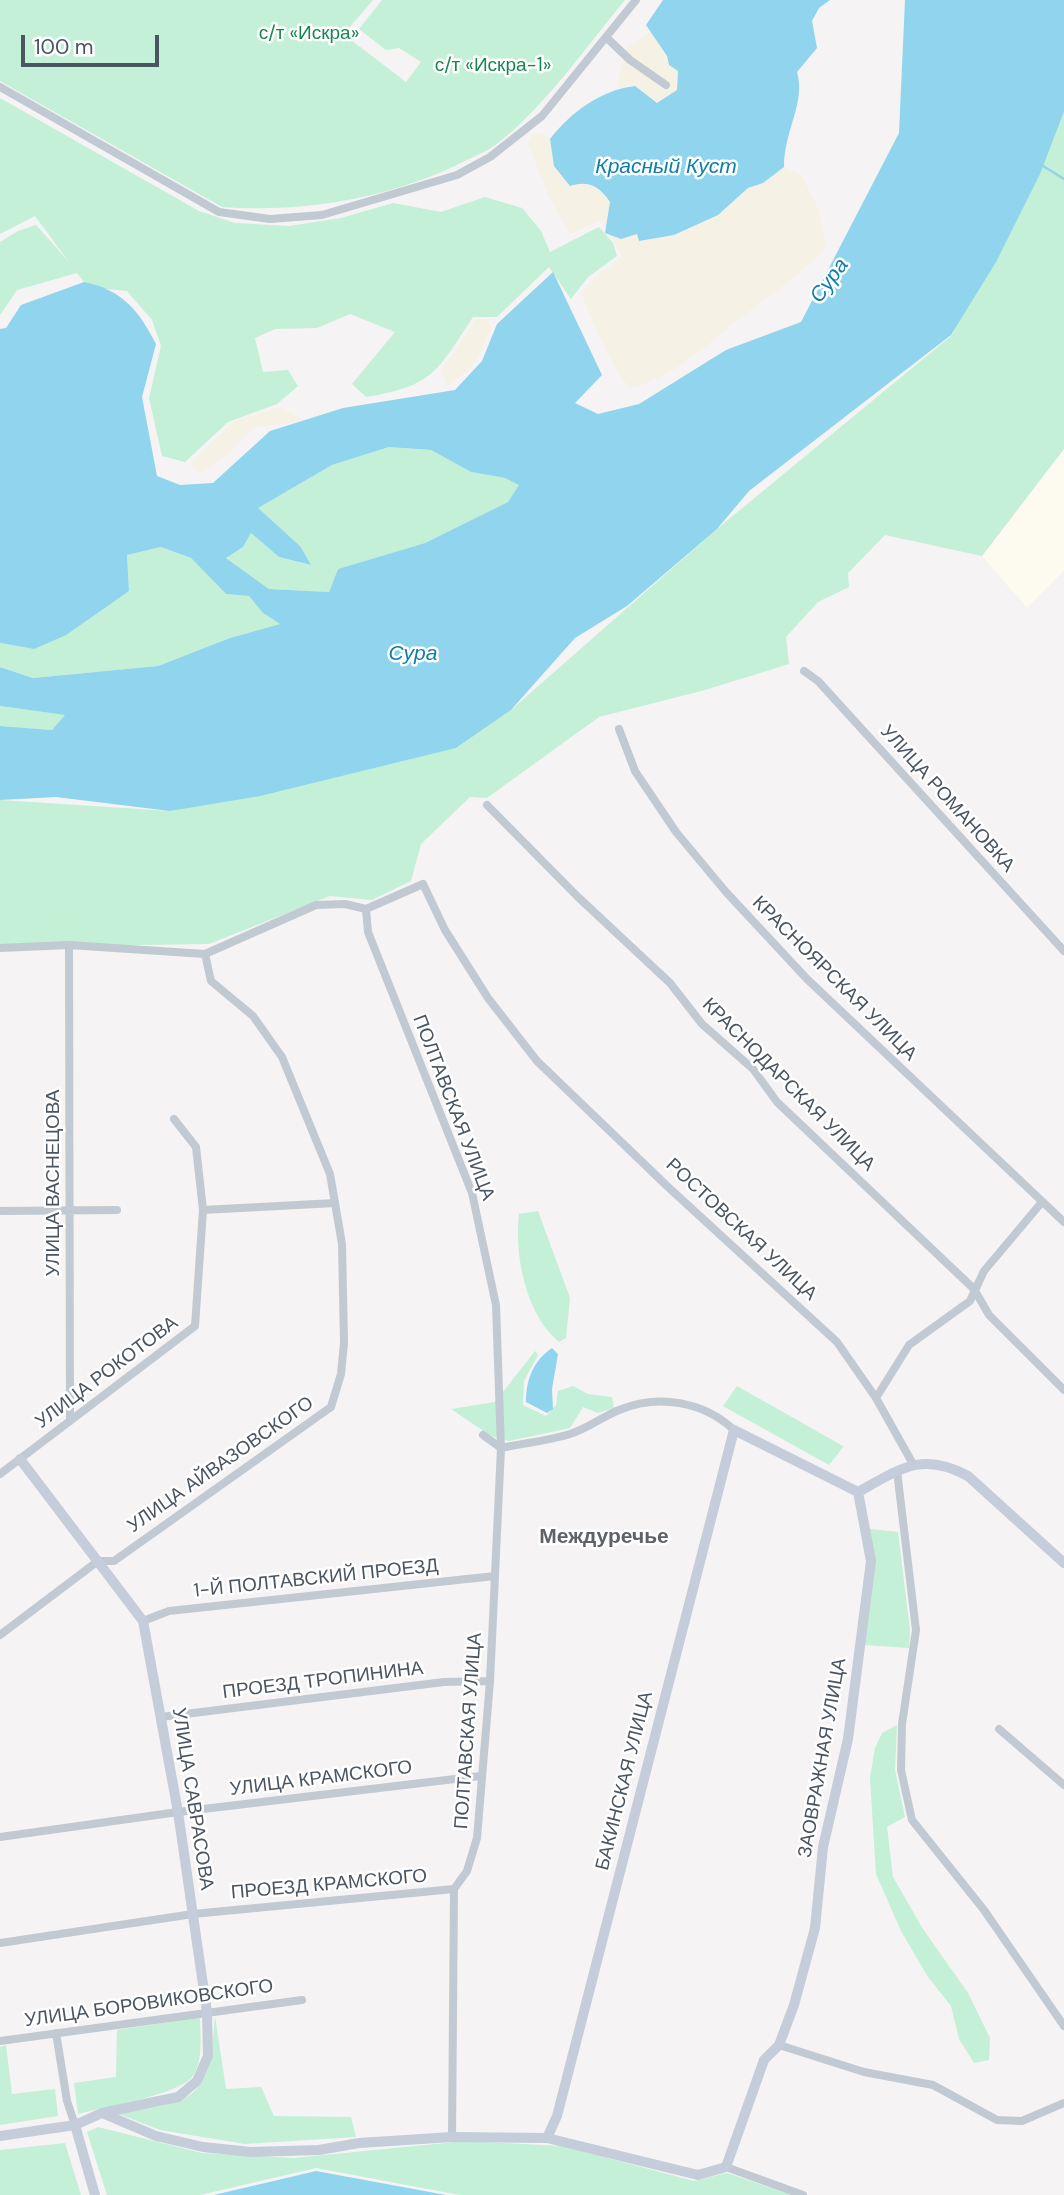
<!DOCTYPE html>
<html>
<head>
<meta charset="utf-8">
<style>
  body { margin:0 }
  #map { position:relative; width:1064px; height:2195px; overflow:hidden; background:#f5f3f3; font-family:"DM Sans",sans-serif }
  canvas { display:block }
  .scale { position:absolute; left:21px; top:35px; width:138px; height:32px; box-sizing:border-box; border:4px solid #4a5561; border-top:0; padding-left:9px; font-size:21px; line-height:24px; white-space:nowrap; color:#4a5561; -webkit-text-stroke:5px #fff; paint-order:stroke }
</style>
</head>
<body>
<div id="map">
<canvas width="1064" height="2195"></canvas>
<div class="scale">100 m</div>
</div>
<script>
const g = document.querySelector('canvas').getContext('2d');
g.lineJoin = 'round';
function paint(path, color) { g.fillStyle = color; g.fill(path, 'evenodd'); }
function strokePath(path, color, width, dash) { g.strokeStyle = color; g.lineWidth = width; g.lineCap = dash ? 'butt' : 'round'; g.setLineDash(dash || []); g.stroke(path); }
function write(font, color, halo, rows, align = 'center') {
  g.font = font + ' "DM Sans",sans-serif'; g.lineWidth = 5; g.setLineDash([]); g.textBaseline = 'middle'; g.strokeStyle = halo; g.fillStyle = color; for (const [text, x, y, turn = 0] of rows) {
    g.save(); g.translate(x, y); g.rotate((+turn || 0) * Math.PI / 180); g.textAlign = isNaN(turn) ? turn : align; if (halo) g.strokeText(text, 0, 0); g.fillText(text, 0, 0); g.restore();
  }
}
paint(new Path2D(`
  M1064,449V571L1027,608L982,556Z`), '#fdfaef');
paint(new Path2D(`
  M0,0H373L348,29L351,40L406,82L421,62L399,48L386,50L359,29L382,0H625C585,48 547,104 498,143C489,151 476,155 465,161C391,198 305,213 222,207L0,81Z
  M0,98L199,211L235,223L289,226L341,218L393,203L441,212L485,197L522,208L541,231L550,252L599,227L613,243L617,256L588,277L571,299L549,267L497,317H473C437,371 434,386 366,397L352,384L395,332L350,314L317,328L275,329L255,338L263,372L288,370L298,386L277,404L228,422L185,462L162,456L149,398L161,346L152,320L127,291L88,287L77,273L17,290L0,315V242L18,231L36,225L69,262L35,216L0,234Z
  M1064,112V449L982,556L885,535L848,573L849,587L818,602L786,637L789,664L705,690L599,717L487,798L470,797L421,844L411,881L372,900L330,896L209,944L0,947V800L170,811L456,748L511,710L717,529L951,336L1051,146Z
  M389,447L431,450L471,472L505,478L520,485L508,502L425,543L338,569L329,592L269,589L225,557L243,547L251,533L279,557L310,565L300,546L257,508L332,465Z
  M161,547L191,558L226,594L249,596L263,613L280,624L230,638L158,666L33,678L0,667V643L34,649L129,591L127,555Z
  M0,706L66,715L52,730L0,726Z
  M538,1211L570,1298L566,1338L559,1342C526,1315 514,1255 519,1214Z
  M535,1351L538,1355L524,1381L523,1405L546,1416L556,1405L558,1391L573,1386L588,1394L612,1397L614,1408L598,1413L583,1407L570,1428L509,1441L491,1436L451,1409L495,1402Z
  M737,1386L843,1446H844L829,1465L723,1406Z
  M870,1529L898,1532L910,1630L909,1648L864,1645Z
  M897,1725L895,1770L905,1817L887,1827L893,1877L923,1929L968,1993L990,2038L989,2060L974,2063L959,2039L951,2006L928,1977L901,1931L876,1874L870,1778L875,1748L882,1733Z
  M215,2016L226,2089L261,2087L274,2116L351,2117L356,2137L245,2144L160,2130L119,2114C198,2100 208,2101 215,2016Z
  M200,2017C200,2036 204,2061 192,2077C177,2095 104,2107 78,2114L74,2083L116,2077L117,2030Z
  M6,2045L12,2094L55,2089L58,2116L0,2125V2047Z
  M98,2127L202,2153L294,2158L466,2141L562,2146L694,2181L727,2173L792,2195H460L316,2168L200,2195H107L87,2132Z
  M65,2143L81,2195H0V2150Z`), '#c3f0d7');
paint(new Path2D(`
  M652,31L669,65L678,71L677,90L657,103L635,86L617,88V85L627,48Z
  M540,133L550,139L554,166L592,184L610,201L605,233L674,235L718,215L748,188L763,183L784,167L801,175L818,208L826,247C800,276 769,295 739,319C704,346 675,377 630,388C609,363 595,326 582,295C591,277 607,270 622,256L600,220L570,234L549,197L528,143L532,135Z
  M485,319L492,329C485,337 484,345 479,354C472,368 460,377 448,386L441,371L475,320Z
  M281,407L304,421L254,427L222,459L199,474L191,463L233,422Z`), '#f5f1e5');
paint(new Path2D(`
  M663,0H830L819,8L812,21L817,48L797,72C806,103 784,130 784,167L763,183L748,188L718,215L674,235L639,241L637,234L621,239L605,233L610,202C599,186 589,180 570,186L554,166L550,139C571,112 601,90 635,86L657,103L677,90L678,71L669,65L667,56L646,25Z
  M905,0H1064V112L1040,174L996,262L951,335L749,491L717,529L627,606L575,638L511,710L456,748L260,796L170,811L56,797L0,800V726L52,730L65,715L0,706V667L33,678L158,666L230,638L280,624L263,613L249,596L226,594L191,558L161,547L127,555L129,591L66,635L34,649L0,643V329L6,328L21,305L84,282C123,290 139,311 156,344L142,397L157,476L180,485L213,483L270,431L343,408L455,390L482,361L497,324L553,272L602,375L575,403L598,414L639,404L726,350L801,322L899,133ZM389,447L431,450L471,472L505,478L519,485L508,502L425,543L338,569L329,592L269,589L226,558L243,547L251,533L279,557L311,565L300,546L258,508L332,465Z
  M552,1348L558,1354L552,1389L553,1409L547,1413L526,1402C526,1380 533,1361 552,1348Z
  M316,2171L446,2195H447H214Z`), '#91d4ed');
strokePath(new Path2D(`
  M1043,166L1064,179`), '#91d4ed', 2.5);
strokePath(new Path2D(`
  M607,38L630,60L666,85
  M0,87L219,212L270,219L322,215L457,175L490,157L542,116L636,0
  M804,671L818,681L1064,951
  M619,729L635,771L676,832L726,892L807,979L1064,1222
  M487,805L578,897L670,983L702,1024L753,1069L777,1102L974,1289L989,1315L1064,1390
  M366,909L368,932L472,1193L496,1305L501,1448L490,1681L477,1838L467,1871L454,1889L452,2137
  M69,945L70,1421
  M0,948L69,945L205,954L316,905L345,904L366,909L423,884L445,930L488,998L537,1061L667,1186L837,1342L876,1398L913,1464
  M203,1210L335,1203
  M0,1211L117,1210
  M876,1398L909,1345L970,1301L984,1271L1042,1202
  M483,1435L501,1448
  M501,1448C524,1443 548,1441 570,1434C587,1429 602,1417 619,1410C658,1394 703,1401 734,1430
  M897,1471L916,1630L902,1724L901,1770L912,1820L984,1910L1064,2026
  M0,1474L195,1326L203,1210L196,1147L174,1119
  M143,1621L169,1611L495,1576
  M0,1635L98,1561H114L331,1407L341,1374L344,1343L342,1244L330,1174L282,1057L253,1016L211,981L205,954
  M161,1717L444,1682L490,1681
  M999,1729L1064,1785
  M0,1837L178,1812L480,1776
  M0,1943L193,1914L454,1889
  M56,2033L67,2101L75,2125
  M0,2041L302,2000
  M779,2045L864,2072L933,2085L997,2120L1022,2121L1064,2103
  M726,2167L803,2195`), '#c1c9d2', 8);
strokePath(new Path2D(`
  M20,1459L143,1621L178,1812L207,2012L208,2056L197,2081L178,2097L102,2113
  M858,1492C900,1469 922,1451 968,1476L1064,1563
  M75,2125L95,2195
  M0,2136L75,2125L102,2113L156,2136L203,2147L251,2152L319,2150L359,2143L452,2137L547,2138L698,2175L726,2167L764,2060L779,2045L794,2005L815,1928L823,1847L848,1739L871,1561L858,1492
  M547,2138L557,2116L734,1430L858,1492`), '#c4cdd9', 10);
write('19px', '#188555', '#fff', [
  ["с/т «Искра»",309,34],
  ["с/т «Искра-1»",493,66]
]);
write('19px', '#4a5561', '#fff', [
  ["УЛИЦА РОМАНОВКА",947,799,48],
  ["КРАСНОЯРСКАЯ УЛИЦА",834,979,45],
  ["КРАСНОДАРСКАЯ УЛИЦА",788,1085,45],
  ["ПОЛТАВСКАЯ УЛИЦА",453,1108,69],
  ["УЛИЦА ВАСНЕЦОВА",54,1183,-90],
  ["РОСТОВСКАЯ УЛИЦА",741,1230,43],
  ["УЛИЦА РОКОТОВА",107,1373,-37],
  ["УЛИЦА АЙВАЗОВСКОГО",221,1465,-35],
  ["1-Й ПОЛТАВСКИЙ ПРОЕЗД",316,1579,-6],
  ["ПРОЕЗД ТРОПИНИНА",323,1681,-7],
  ["ПОЛТАВСКАЯ УЛИЦА",469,1731,-86],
  ["ЗАОВРАЖНАЯ УЛИЦА",823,1758,-80],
  ["УЛИЦА КРАМСКОГО",321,1779,-7],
  ["БАКИНСКАЯ УЛИЦА",625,1781,-76],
  ["УЛИЦА САВРАСОВА",192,1799,81],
  ["ПРОЕЗД КРАМСКОГО",329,1885,-5],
  ["УЛИЦА БОРОВИКОВСКОГО",149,2004,-8]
]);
write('italic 21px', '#0d7fa9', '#fff', [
  ["Красный Куст",666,167],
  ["Сура",830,281,-54],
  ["Сура",413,654]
]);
write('bold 21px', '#5f6268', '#fff', [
  ["Междуречье",604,1537]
]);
</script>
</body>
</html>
